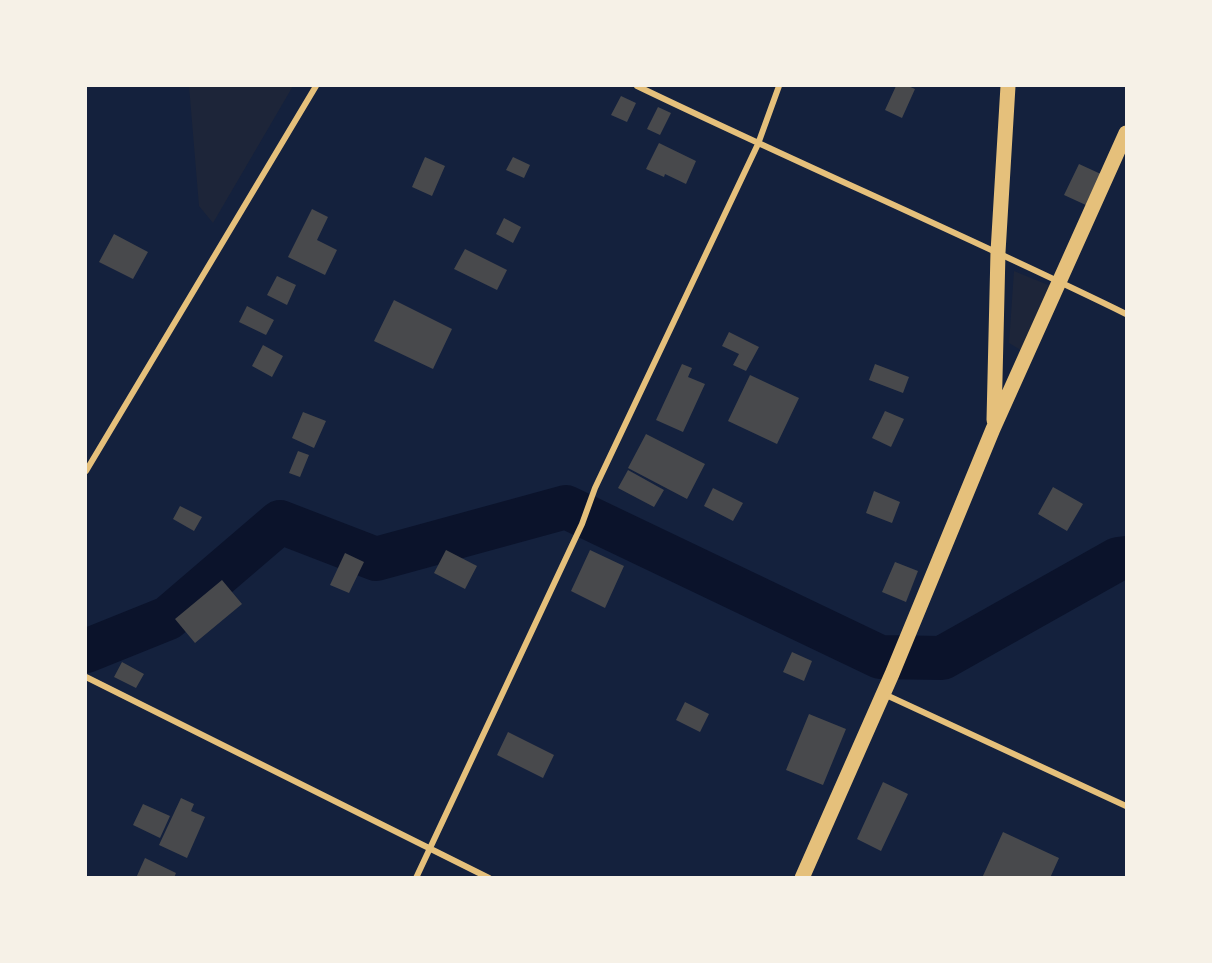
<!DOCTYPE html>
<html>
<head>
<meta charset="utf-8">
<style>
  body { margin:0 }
  #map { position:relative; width:1212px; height:963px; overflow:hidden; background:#14213d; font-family:Arial,sans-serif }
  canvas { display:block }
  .frame { position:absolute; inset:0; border:87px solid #f6f1e7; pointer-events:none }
</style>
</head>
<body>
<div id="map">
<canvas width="1212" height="963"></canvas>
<div class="frame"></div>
</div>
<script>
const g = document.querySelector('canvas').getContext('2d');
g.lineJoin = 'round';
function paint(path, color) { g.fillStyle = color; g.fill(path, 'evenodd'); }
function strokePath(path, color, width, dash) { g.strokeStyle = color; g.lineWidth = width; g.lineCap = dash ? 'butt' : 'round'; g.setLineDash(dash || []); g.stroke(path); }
paint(new Path2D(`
  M189,86H293L213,223L199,206Z
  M1014,271L1058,289L1024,352L1009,343Z`), '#1d2539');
strokePath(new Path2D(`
  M86,651L168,618L280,522L376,559L566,507L880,657L942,658L1118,559L1126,558`), '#0b132b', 44);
paint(new Path2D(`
  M896,86H908L915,89L902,118L885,110Z
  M621,96L636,103L627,122L611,115Z
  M658,107L671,113L660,135L647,129Z
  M659,143L696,161L686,184L665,174L664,177L646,169Z
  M425,157L445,166L432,196L412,187Z
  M513,157L530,165L524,178L506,170Z
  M1079,164L1103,175L1088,206L1064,195Z
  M312,209L328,217L317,240L337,250L325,275L288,257Z
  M504,218L521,227L513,243L496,234Z
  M114,234L148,252L133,279L99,262Z
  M465,249L507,270L497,290L454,269Z
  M277,276L296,285L287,305L267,295Z
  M394,300L452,329L433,369L374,341Z
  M247,306L274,320L266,335L239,322Z
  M729,332L759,347L746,371L733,365L739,354L722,346Z
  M263,345L283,356L272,377L252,366Z
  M682,364L692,368L688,377L705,384L683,432L656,420Z
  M875,364L909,377L903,393L869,380Z
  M750,375L799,398L777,444L728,421Z
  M885,411L904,419L891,447L872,438Z
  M303,412L326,421L314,448L292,438Z
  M646,434L705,464L687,499L628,468Z
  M298,451L309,455L300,477L289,473Z
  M628,470L664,490L654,507L618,488Z
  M1053,487L1083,504L1067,531L1038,514Z
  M713,488L743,503L733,521L704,506Z
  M874,491L900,502L892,523L866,513Z
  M180,506L202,517L194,531L173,519Z
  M446,550L477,566L465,589L434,573Z
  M590,550L624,566L605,608L571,591Z
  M345,553L364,562L349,593L330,585Z
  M895,562L918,571L906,602L882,592Z
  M222,580L242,604L195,643L175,619Z
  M792,652L812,661L804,681L783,672Z
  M122,662L144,674L136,688L114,677Z
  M685,702L709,714L700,732L676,720Z
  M809,714L846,729L823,785L786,770Z
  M508,732L554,755L543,778L497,755Z
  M883,782L908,794L881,851L857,839Z
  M181,798L194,804L191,811L205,817L187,858L159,845Z
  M143,804L170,816L160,838L133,825Z
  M1003,832L1059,858L1050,878H982Z
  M145,858L176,873L174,878H136Z`), '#48494c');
strokePath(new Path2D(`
  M637,86C799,164 965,235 1126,314
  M86,471L316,86
  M86,677L489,878
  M884,694L1126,806
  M416,878L582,524L595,488L758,144L779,86`), '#e5c07b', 6);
strokePath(new Path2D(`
  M994,420L998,252L1008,86
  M802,878L892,674L993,429L1126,133`), '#e5c07b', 15);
</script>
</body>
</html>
